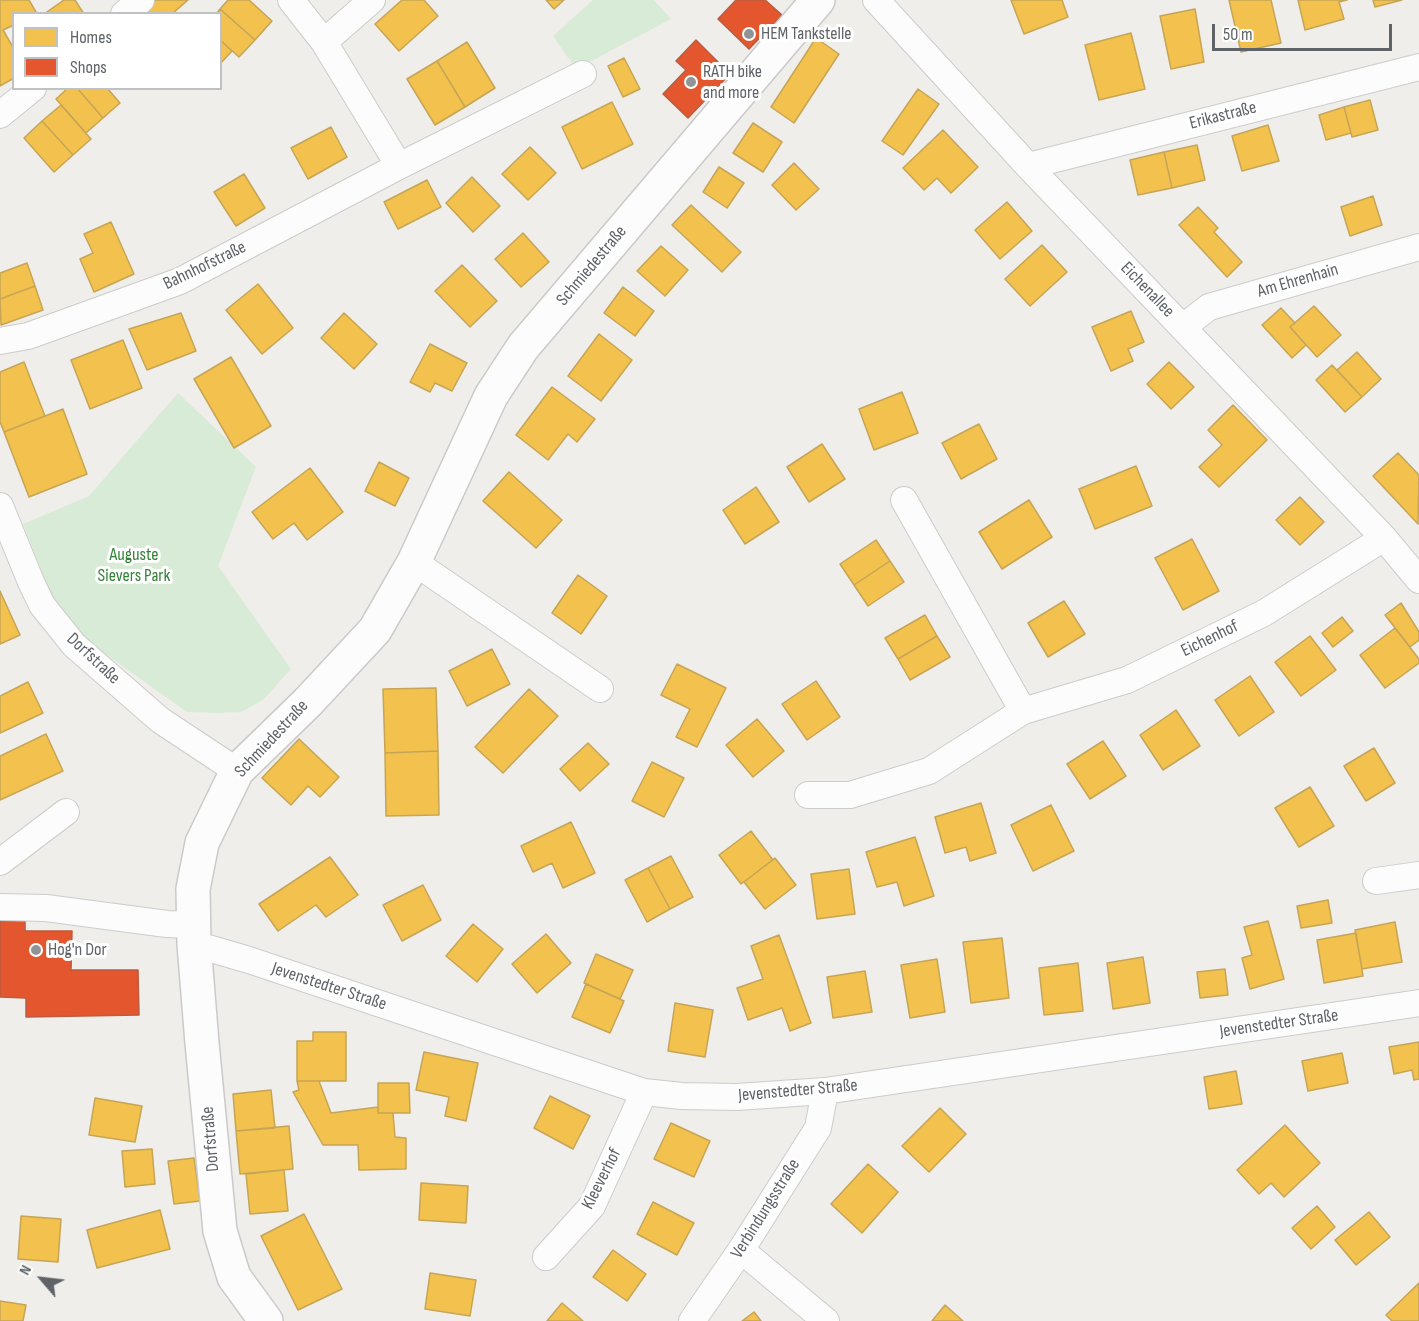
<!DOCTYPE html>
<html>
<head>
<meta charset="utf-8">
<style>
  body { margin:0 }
  #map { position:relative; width:1419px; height:1321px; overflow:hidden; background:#efeeea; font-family:"Sofia Sans Condensed",sans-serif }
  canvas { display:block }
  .legend { position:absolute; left:12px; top:12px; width:210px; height:78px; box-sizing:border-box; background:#fff; border:2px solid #bfc1c3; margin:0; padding:8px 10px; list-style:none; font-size:18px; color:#5f6368 }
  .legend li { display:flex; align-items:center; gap:12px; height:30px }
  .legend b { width:30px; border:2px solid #bfc1c3 }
  .north { position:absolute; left:12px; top:1249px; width:60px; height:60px; -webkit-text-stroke:4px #fff; paint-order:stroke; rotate:298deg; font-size:16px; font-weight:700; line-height:24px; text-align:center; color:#5f6368 }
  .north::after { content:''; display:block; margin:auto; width:21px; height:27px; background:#5f6368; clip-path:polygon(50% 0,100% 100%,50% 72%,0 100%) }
  .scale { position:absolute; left:1212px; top:24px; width:180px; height:27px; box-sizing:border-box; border:3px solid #5f6368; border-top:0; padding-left:8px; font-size:18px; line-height:21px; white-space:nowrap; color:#5f6368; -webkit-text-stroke:4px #fff; paint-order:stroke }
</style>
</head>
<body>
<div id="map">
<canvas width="1419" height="1321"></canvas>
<ul class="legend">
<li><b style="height:16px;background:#f2c14e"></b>Homes</li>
<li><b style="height:16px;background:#e4572e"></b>Shops</li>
</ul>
<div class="north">N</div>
<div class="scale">50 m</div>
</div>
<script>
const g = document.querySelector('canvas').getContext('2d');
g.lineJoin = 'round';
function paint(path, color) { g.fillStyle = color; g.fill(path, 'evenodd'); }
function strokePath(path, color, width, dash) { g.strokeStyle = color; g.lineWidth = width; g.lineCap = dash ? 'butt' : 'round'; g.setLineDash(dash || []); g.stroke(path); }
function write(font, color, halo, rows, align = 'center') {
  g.font = font + ' "Sofia Sans Condensed",sans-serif'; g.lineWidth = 6; g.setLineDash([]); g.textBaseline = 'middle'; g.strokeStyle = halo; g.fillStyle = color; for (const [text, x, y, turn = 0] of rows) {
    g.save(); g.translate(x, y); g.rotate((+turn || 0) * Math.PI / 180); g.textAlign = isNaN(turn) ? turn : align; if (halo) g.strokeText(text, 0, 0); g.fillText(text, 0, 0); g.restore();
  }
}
paint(new Path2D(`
  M593,0H654L671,19L576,69L553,36Z
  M178,393L256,467L218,566L291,669L263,700L241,712L220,713L187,712L87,641L52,597L23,524L89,496Z`), '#d8ebd6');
const homes = new Path2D(`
  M0,0H29L36,12L33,14H14V25L3,30L14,49V78L0,86Z
  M64,0H75L84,14H44Z
  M154,0H188L172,14H138Z
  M228,0H249L272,21L255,40L220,9Z
  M402,0H424L438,16L399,51L375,24Z
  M546,0H564L554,9Z
  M1011,0H1062L1068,17L1024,34Z
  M1229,0H1271L1281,43L1241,52Z
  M1298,0H1347L1339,2L1344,19L1305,30Z
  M1373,0H1402L1375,7Z
  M220,9L255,40L239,57L220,40V14H216Z
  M1195,9L1204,62L1171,69L1160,16Z
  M1131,33L1145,89L1099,100L1085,45Z
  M816,38L839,54L794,123L771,107Z
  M220,40L232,51L220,64Z
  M467,42L495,88L465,107L437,61Z
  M624,58L640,89L623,97L608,66Z
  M437,61L465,107L435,125L407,79Z
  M68,88H77L103,118L86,133L56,99Z
  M77,88H107L120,103L103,118Z
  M918,89L939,104L903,155L882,141Z
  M1370,100L1378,130L1352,137L1344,107Z
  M612,102L633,144L582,169L562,127Z
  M61,105L91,139L73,155L42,121Z
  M1344,107L1351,133L1326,140L1319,115Z
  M42,121L73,155L54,172L24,138Z
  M753,123L782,142L763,172L733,153Z
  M1268,125L1279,161L1242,171L1232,136Z
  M331,127L347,157L308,179L291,148Z
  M943,130L978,167L951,193L937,178L924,190L903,168Z
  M1197,145L1205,180L1172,188L1164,152Z
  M530,147L556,173L528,200L502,174Z
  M1164,152L1172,188L1138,195L1130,160Z
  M794,163L819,189L796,210L772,185Z
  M719,167L744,183L727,208L703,192Z
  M244,174L265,208L236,226L214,192Z
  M472,177L500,206L473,232L446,203Z
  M427,180L441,207L398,229L384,202Z
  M1373,196L1382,225L1350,236L1341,207Z
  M1007,202L1032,231L1000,259L975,230Z
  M691,205L741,252L722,272L672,225Z
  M1198,207L1218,228L1214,232L1242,262L1227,277L1179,225Z
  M111,222L134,274L94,292L80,259L93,253L84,234Z
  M523,233L549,262L521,287L495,259Z
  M1042,245L1067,272L1030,306L1005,279Z
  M661,246L688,270L665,296L637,271Z
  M27,263L35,286L0,299V273Z
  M462,265L497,301L470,327L435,291Z
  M258,284L293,328L262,354L226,310Z
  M35,286L43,310L1,325L0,299Z
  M623,287L654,311L635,336L604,313Z
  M1314,306L1341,335L1317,357L1290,327Z
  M1281,308L1295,323L1290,327L1306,345L1292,358L1262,325Z
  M1131,311L1144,342L1128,349L1133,361L1111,371L1092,327Z
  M181,313L196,351L147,370L129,329Z
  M344,313L377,344L354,369L321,338Z
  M599,334L632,360L601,401L568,376Z
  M123,340L142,388L90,409L71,360Z
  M430,344L467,363L452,391L435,383L430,392L410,382Z
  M1357,352L1381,379L1362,397L1337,370Z
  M231,357L271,426L234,448L194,379Z
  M24,362L45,416L4,432L0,422V372Z
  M1169,362L1194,387L1171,409L1147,384Z
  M1332,365L1362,397L1345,412L1316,380Z
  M552,387L595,419L577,442L568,434L548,460L516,435Z
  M902,392L918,433L874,450L859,409Z
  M1233,405L1267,440L1219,487L1199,467L1222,445L1208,430Z
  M63,409L87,474L29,497L4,432Z
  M979,424L997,459L961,479L942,443Z
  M822,444L845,479L809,502L787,467Z
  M1398,453L1419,475L1418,524L1373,476Z
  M379,462L409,478L395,506L365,491Z
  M1136,466L1152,506L1095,529L1079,489Z
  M310,468L343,512L307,540L294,523L273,539L252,512Z
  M509,472L562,520L536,548L483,501Z
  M756,487L779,522L745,544L723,510Z
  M1300,497L1324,522L1300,545L1276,520Z
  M1029,500L1052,537L1002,569L979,532Z
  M1192,539L1219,591L1183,610L1155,558Z
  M876,540L890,561L854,585L840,564Z
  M890,561L904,582L868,606L854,585Z
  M578,575L607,596L581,634L552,613Z
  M0,591L20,635L0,644Z
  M1064,601L1085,634L1048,657L1028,623Z
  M1401,603L1419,632V640L1410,647L1385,615Z
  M925,615L937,636L898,659L885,638Z
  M1342,617L1353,631L1333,647L1322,633Z
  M1395,628L1419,659V663L1385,688L1360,655Z
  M937,636L950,657L910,680L898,659Z
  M1310,636L1336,670L1301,696L1275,662Z
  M492,649L510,684L467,706L449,671Z
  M677,664L726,688L697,747L676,737L690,709L661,695Z
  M1250,676L1274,712L1239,736L1215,700Z
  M816,681L840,717L807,740L782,704Z
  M28,682L43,713L0,733V696Z
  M436,688L438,751L385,753L383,689Z
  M529,689L558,716L503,773L475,747Z
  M1176,710L1200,746L1163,770L1140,735Z
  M757,719L784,751L753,777L726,745Z
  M46,734L63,771L0,800V756Z
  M299,739L339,777L320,797L308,786L291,805L262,778Z
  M1103,741L1126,776L1090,799L1067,764Z
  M588,743L609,764L580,791L560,769Z
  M1374,748L1395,783L1366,801L1344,766Z
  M438,751L439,815L386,816L385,753Z
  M652,762L684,778L664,817L632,801Z
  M1310,787L1334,826L1299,847L1275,808Z
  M981,803L996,853L970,861L966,847L945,853L935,817Z
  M1051,805L1074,851L1033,871L1011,825Z
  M571,822L595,873L563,888L552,863L533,872L521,846Z
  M751,831L773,860L741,884L719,855Z
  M915,837L934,896L904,906L897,882L877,887L866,852Z
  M671,856L693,897L670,909L648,868Z
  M330,857L358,895L326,917L316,905L278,931L259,904Z
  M775,858L796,885L765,909L744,882Z
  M648,868L670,909L647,922L625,880Z
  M849,869L855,914L817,919L811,874Z
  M423,885L441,920L402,941L383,905Z
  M1328,900L1332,923L1301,928L1297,906Z
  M1268,921L1284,979L1250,989L1242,958L1252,955L1244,927Z
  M1395,922L1402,962L1362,969L1355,930Z
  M473,924L503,949L477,982L446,956Z
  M1356,933L1363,976L1324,983L1317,940Z
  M546,934L571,963L537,993L512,964Z
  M779,935L811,1023L790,1031L782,1008L748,1020L737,988L763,979L751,946Z
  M1002,938L1009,998L971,1003L963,942Z
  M596,954L633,970L620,999L584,983Z
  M1143,957L1150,1003L1113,1009L1107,963Z
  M937,959L945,1012L910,1018L901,965Z
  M1078,963L1083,1011L1044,1015L1039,968Z
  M1225,969L1228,995L1200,998L1197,972Z
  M865,971L872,1012L833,1018L827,977Z
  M586,984L624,1001L610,1033L572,1017Z
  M675,1003L713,1010L705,1057L668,1051Z
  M313,1032H346V1081H297V1041H313Z
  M1419,1042V1079L1414,1080L1412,1070L1394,1074L1389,1047Z
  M424,1052L478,1063L466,1121L445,1116L449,1097L416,1090Z
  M1342,1053L1348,1083L1308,1091L1302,1061Z
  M1236,1071L1242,1104L1209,1109L1204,1077Z
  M297,1081H319L331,1113L378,1107V1113H393L395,1137L406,1138V1169L359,1170L358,1145H323L293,1092L299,1090Z
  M378,1083H409L410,1113H378Z
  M271,1090L275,1128L236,1131L233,1094Z
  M550,1096L590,1116L573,1149L534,1128Z
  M95,1098L142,1106L135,1142L89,1135Z
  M940,1108L966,1134L929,1172L902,1146Z
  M671,1123L710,1141L694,1177L654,1159Z
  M1285,1125L1320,1163L1284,1197L1271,1183L1259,1194L1237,1170Z
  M289,1126L293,1169L240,1174L236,1131Z
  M152,1149L155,1184L125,1187L122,1151Z
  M194,1158L200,1201L174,1204L168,1161Z
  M868,1164L898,1192L862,1233L831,1204Z
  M284,1170L288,1211L250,1214L246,1174Z
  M421,1183L468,1186L466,1223L419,1220Z
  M653,1202L694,1223L677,1255L637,1234Z
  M1317,1206L1335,1227L1311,1249L1292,1228Z
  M160,1210L170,1249L97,1268L87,1230Z
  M1369,1212L1390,1237L1356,1265L1335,1240Z
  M304,1214L342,1289L298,1310L261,1236Z
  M21,1216L61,1219L58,1262L18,1259Z
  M613,1250L646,1274L627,1301L593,1277Z
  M430,1273L476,1280L470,1316L425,1309Z
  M1419,1283V1321H1392L1386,1315Z
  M0,1301L26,1305L23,1321H0Z
  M562,1303L583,1321H547Z
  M945,1305L963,1321H932Z
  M754,1312L761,1321H742Z`);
paint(homes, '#f2c14e');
strokePath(homes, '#c6a556', 1.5);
const shops = new Path2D(`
  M736,0H765L782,15L749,49L718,19Z
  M696,40L730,74L688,118L663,94L686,70L676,61Z
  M0,917L25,918V931H72L71,970H138L139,1015L26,1017V998L0,997Z`);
paint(shops, '#e4572e');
strokePath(shops, '#bc5b3f', 1.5);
const street = new Path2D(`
  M291,0L324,42L399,166
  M876,0L1028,166L1384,538L1419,580
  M124,14L141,0
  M324,42L372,0
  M0,115L33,88
  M1028,166L1419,67
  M1183,327L1209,307L1419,247
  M0,341L28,336L180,281L399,166L583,74
  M904,500L1023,711
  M0,506L31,582L42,605L74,645L160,720L237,771
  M414,562L600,689
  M808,795H850L929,771L1023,711L1127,680L1264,613L1384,538
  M0,862L66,812
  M1376,881L1419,875
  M0,907L46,908L167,924L194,925
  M194,944L249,960L644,1092L682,1096L737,1097L825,1091L1419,1003
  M741,1250L826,1321
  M546,1257L592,1206L644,1092
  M692,1321L741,1250L818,1128L825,1091`);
const secondary = new Path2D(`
  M266,1321L234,1277L220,1231L202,1043L194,944L193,889L202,843L237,771L308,702L375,630L414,562L491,396L523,347L818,0`);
strokePath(street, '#cbcccc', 28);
strokePath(secondary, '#cacacb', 36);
strokePath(street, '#fdfcfc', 26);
strokePath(secondary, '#fdfcfc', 33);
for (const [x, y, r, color] of [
  [749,34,6,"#919496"],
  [691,82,6,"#919496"],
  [36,950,6,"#919496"]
]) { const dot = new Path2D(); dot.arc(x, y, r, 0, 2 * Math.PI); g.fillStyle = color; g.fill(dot); strokePath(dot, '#fff', 2); }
write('18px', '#5f6368', '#fff', [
  ["HEM Tankstelle",761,34],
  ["RATH bike",703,72],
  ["and more",703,93],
  ["Hog'n Dor",48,950]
], 'left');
write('18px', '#5f6368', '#fff', [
  ["Erikastraße",1223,116,-14],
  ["Bahnhofstraße",205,266,-26],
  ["Schmiedestraße",592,266,-50],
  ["Am Ehrenhain",1298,281,-16],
  ["Eichenallee",1147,290,46],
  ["Eichenhof",1210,639,-26],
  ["Dorfstraße",93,659,43],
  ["Schmiedestraße",272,739,-47],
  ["Jevenstedter Straße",329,987,18],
  ["Jevenstedter Straße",1279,1024,-8],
  ["Jevenstedter Straße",798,1091,-5],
  ["Dorfstraße",211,1139,-95],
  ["Kleeverhof",602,1179,-63],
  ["Verbindungsstraße",766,1209,-58]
]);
write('18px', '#348238', '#fff', [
  ["Auguste",134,555],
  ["Sievers Park",134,576]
]);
</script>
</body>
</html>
